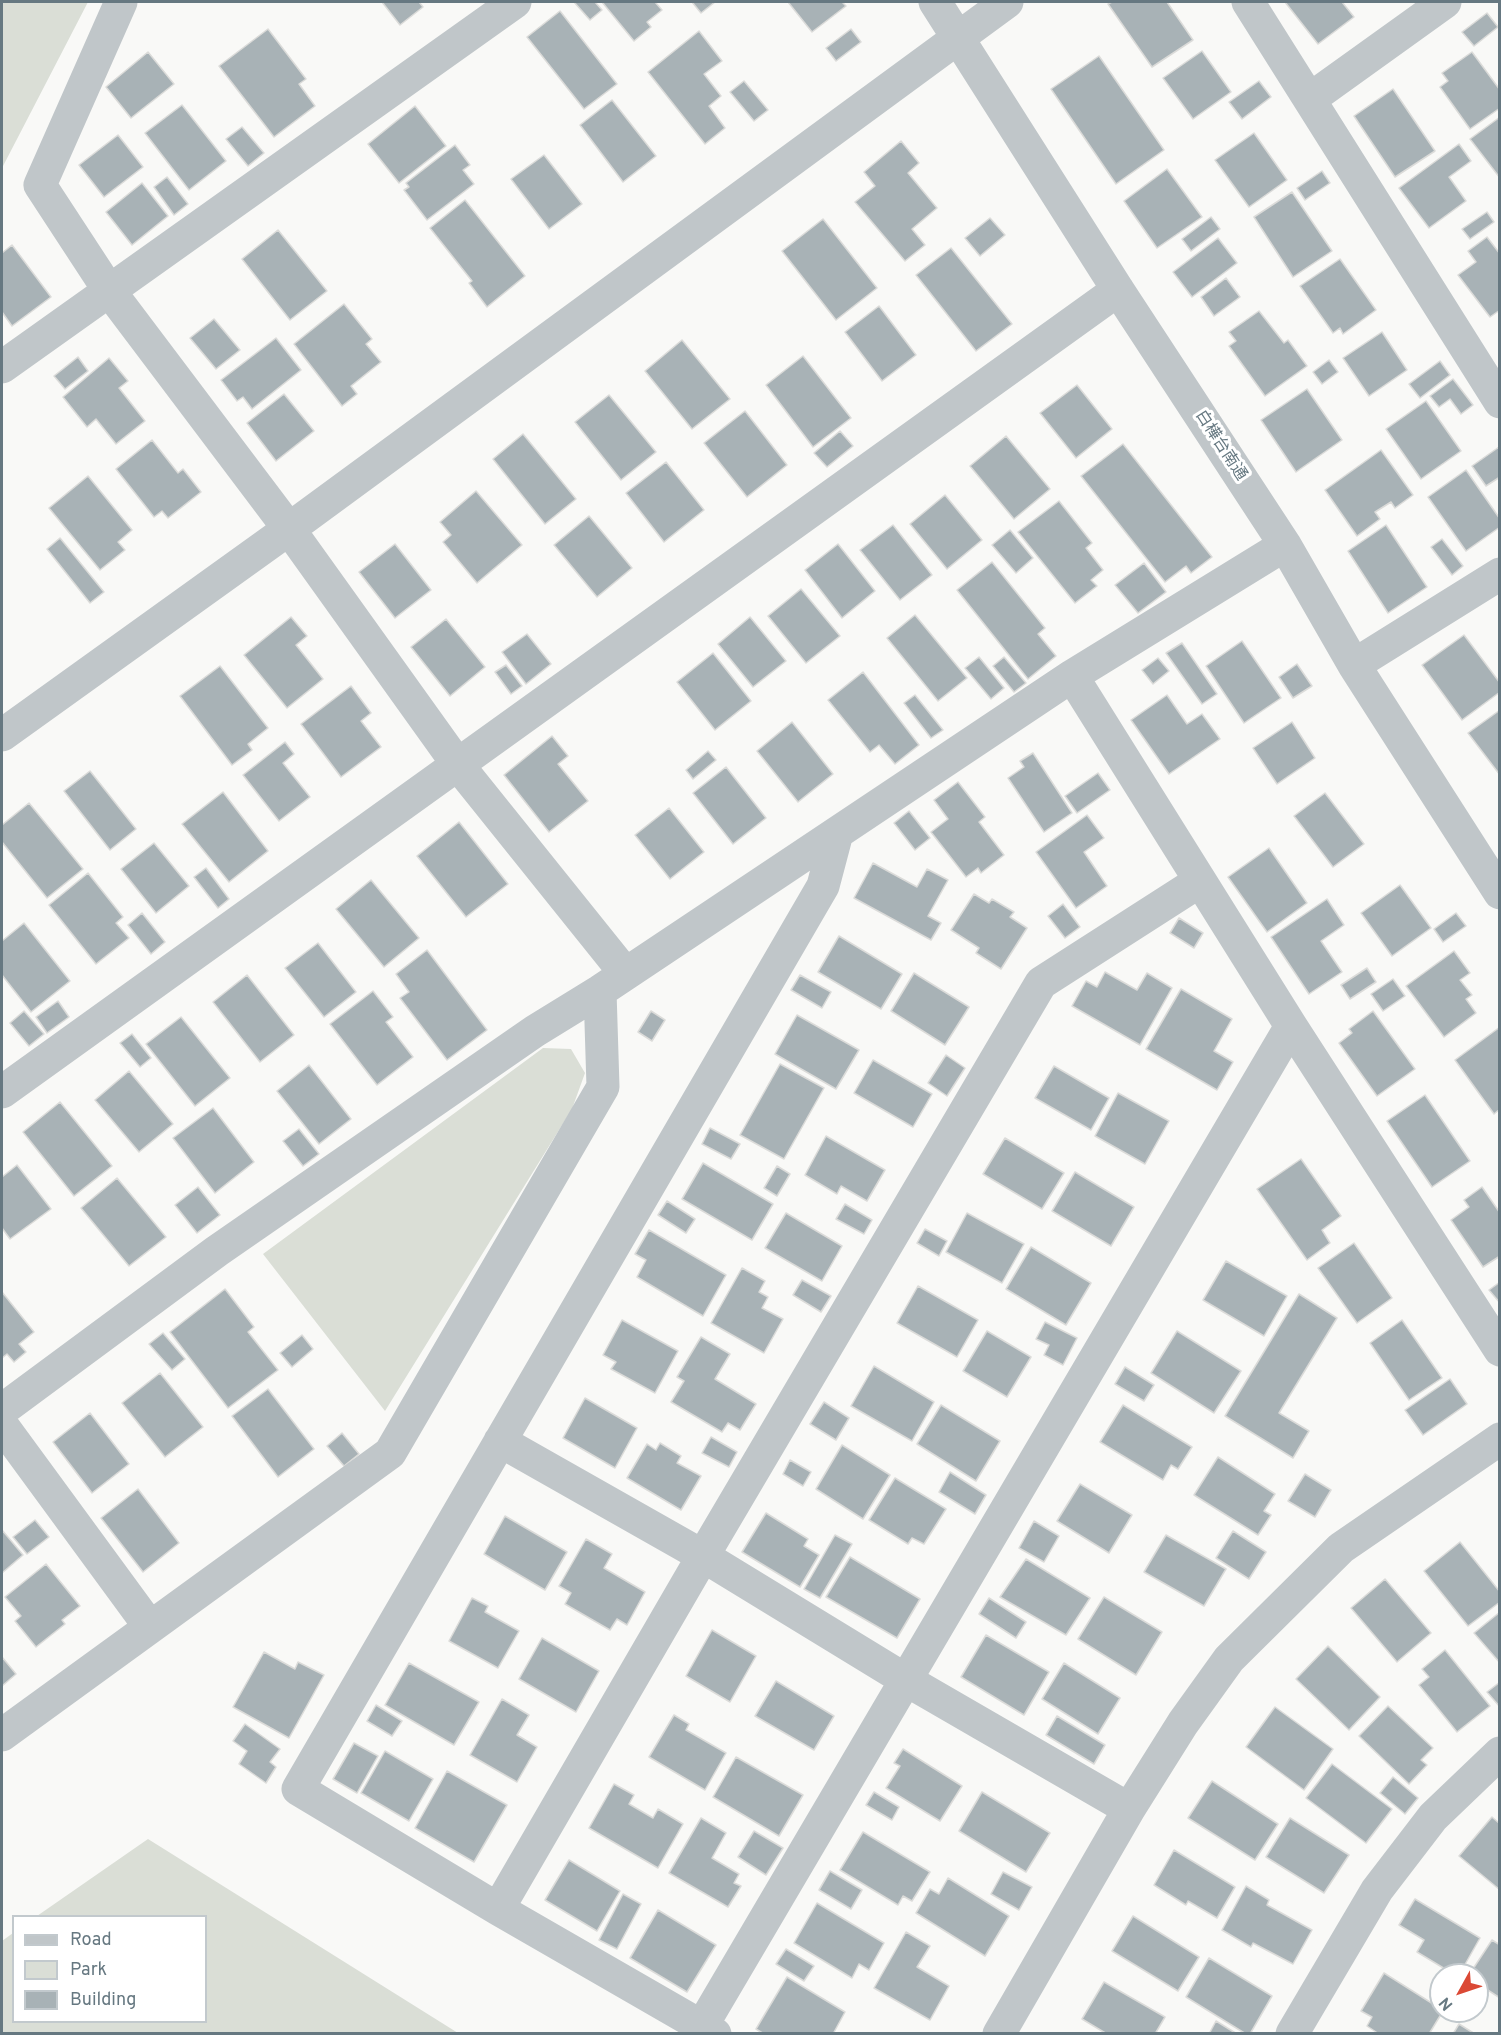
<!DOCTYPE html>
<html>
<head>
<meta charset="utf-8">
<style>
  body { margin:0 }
  #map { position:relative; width:1501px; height:2035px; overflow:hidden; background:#f9f9f7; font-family:Overpass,sans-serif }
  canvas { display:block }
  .frame { position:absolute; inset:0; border:3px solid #667881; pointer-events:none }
  .legend { position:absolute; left:12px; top:1915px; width:195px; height:108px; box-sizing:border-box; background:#fff; border:2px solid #c2c9cd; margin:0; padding:8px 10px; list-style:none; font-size:18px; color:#667881 }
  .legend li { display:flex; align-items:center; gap:12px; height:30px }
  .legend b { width:30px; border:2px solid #c2c9cd }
  .north { position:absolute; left:1429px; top:1963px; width:60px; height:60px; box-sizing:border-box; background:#fff; border:2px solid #c2c9cd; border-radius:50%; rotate:230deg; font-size:16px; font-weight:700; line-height:24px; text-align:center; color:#667881 }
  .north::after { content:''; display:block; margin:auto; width:21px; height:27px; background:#db4935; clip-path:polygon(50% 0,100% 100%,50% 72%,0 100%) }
</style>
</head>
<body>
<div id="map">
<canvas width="1501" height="2035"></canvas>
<div class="frame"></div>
<ul class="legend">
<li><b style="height:8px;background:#c0c6c9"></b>Road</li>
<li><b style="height:16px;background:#daded6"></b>Park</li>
<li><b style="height:16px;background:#a8b2b6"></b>Building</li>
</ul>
<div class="north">N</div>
</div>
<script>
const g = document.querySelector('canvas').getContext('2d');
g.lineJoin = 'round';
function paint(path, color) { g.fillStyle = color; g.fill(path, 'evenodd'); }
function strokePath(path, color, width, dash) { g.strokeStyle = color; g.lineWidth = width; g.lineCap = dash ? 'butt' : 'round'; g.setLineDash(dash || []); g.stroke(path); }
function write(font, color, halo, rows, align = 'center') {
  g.font = font + ' Overpass,"Noto Sans JP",sans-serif'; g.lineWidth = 6; g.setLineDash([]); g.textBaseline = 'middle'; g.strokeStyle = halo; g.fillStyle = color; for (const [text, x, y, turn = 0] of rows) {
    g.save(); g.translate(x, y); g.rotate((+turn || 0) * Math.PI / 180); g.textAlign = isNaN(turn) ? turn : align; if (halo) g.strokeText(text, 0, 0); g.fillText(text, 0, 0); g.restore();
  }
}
paint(new Path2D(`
  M2,2H88L2,168Z
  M543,1048L571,1049L585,1073L572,1109L385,1411L263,1254Z
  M148,1839L458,2033H2V1941L13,1933L14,2022H206V1916H37Z`), '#daded6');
const building = new Path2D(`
  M382,2H419L423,7L400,25Z
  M574,2H595L602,10L590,20Z
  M602,2H655L662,10L647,22L651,27L634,41Z
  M692,2H715L701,13Z
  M788,2H842L846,6L812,32Z
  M1112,2H1167L1193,40L1152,67L1108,4Z
  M1285,2H1342L1354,17L1318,44Z
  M560,11L617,84L584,109L527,37Z
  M1487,13L1498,27L1474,46L1462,32Z
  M268,29L306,79L299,84L315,106L274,137L219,66Z
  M851,29L861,42L836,61L826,48Z
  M699,31L722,61L704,74L721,96L709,106L725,128L705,144L648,72Z
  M1202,51L1231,92L1193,119L1163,78Z
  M148,52L174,84L131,118L106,87Z
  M1472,52L1500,90V108L1470,129L1440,87L1448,81L1442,73Z
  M1099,56L1164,150L1116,184L1051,89Z
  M744,81L768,110L754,121L730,92Z
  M1259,81L1271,97L1242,119L1229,102Z
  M1393,89L1435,151L1395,177L1354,116Z
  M612,100L656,156L623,182L580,125Z
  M182,105L226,161L189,190L145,133Z
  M415,106L446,146L399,183L368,144Z
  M1500,117V178L1470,139Z
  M242,127L264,153L248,166L226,139Z
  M1254,133L1287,180L1249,207L1215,160Z
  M118,135L143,167L104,197L79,165Z
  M901,141L919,163L908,173L937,208L912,229L925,245L905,261L855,202L875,186L864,172Z
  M1459,144L1471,161L1449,177L1466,201L1429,228L1399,188Z
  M455,145L470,165L463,170L474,184L427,220L404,190L409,187L406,183Z
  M544,155L582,204L549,229L511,179Z
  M1167,169L1202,217L1157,248L1124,201Z
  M1322,171L1330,183L1305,200L1297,188Z
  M167,177L188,204L174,215L154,187Z
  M142,183L168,216L132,245L106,212Z
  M1292,192L1332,251L1293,277L1254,217Z
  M465,200L525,276L487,307L469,283L472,281L430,228Z
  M1487,212L1494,222L1470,239L1462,229Z
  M1211,217L1220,229L1191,251L1182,239Z
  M990,218L1005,235L980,256L965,238Z
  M823,219L877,288L836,320L782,251Z
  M278,230L327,291L290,320L242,259Z
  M1487,237L1500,254V310L1490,317L1458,275L1476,262L1468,251Z
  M1218,238L1237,263L1192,297L1173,272Z
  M12,245L51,297L12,326L2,312V253Z
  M951,248L1012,324L976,351L916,275Z
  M1340,259L1376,310L1343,334L1340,328L1333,333L1300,286Z
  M1226,278L1240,297L1214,316L1201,297Z
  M344,304L372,339L366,344L381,362L351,386L357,394L342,406L294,344Z
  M879,306L916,355L882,381L845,332Z
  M1259,311L1284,343L1288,340L1307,366L1265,396L1229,346L1236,341L1229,332Z
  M214,319L240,350L216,369L190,338Z
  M1382,332L1407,370L1369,396L1343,358Z
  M276,338L301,370L252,409L243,397L237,401L221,380Z
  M682,340L730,399L692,429L645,371Z
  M803,356L851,418L813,447L766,385Z
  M78,357L88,371L65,389L54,376Z
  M109,358L128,381L119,388L145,421L116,444L96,419L87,427L63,397Z
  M1329,360L1338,372L1322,384L1313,372Z
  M1440,361L1450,375L1420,398L1409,384Z
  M1453,379L1473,405L1461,414L1450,399L1439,407L1430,396Z
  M1077,385L1112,429L1076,458L1040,413Z
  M1307,389L1342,440L1296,472L1261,420Z
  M284,394L314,431L276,461L247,423Z
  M609,395L656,452L621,480L575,422Z
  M1426,401L1461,451L1421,479L1386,429Z
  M745,411L787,465L747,497L704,443Z
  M840,431L853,446L827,467L814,453Z
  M523,434L576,499L545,524L493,459Z
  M1006,436L1050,489L1014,519L970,466Z
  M152,440L178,473L183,469L201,492L168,518L162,511L154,517L116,469Z
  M1123,444L1212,557L1191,573L1186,566L1165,582L1081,476Z
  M1499,447L1500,477L1486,486L1472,466Z
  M1381,450L1413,495L1395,508L1391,502L1375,512L1380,519L1357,536L1325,490Z
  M666,462L704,510L664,542L626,493Z
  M1466,470L1500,519V527L1466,551L1428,497Z
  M88,476L132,530L118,542L125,550L100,570L49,508Z
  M476,491L522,545L477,583L443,542L451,535L440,522Z
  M945,495L982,540L947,569L910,524Z
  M1059,501L1092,543L1086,548L1103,570L1091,580L1097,586L1075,603L1018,532Z
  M589,516L632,568L597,597L554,545Z
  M893,525L932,575L900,600L860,550Z
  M1386,525L1427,587L1388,613L1348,551Z
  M1010,530L1033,558L1016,573L992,545Z
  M60,538L104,592L90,603L47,549Z
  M1442,539L1463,566L1452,575L1431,547Z
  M395,544L431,590L395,618L359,572Z
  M838,544L875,591L842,618L805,570Z
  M992,562L1045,628L1038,634L1056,656L1028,679L957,590Z
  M1144,563L1166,592L1138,613L1115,585Z
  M801,589L840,636L806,663L768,616Z
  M915,615L967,678L938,701L887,638Z
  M291,617L307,636L296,645L323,679L287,708L244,655Z
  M750,617L786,661L753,687L718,644Z
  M446,619L485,667L450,696L411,647Z
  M527,634L551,664L526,684L502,652Z
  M1464,635L1500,683V692L1462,720L1422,665Z
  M1242,641L1281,698L1244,723L1206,666Z
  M1182,643L1217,694L1202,704L1166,653Z
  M713,653L751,701L715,730L677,682Z
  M979,657L1004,688L991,699L965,668Z
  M1004,657L1026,683L1014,692L993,666Z
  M1158,658L1169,671L1153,684L1142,670Z
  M1297,664L1312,686L1293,698L1279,677Z
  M506,665L522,686L511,694L495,672Z
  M220,666L268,728L248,744L252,750L232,765L180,696Z
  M863,672L919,745L895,764L879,745L870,752L828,700Z
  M351,686L371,713L361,721L381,747L341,777L301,724Z
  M915,695L943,730L931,738L904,703Z
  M1167,695L1187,724L1202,714L1220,739L1169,774L1131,720Z
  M1500,710V775L1468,733Z
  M792,722L833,774L798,802L757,751Z
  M1292,722L1315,758L1277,784L1253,748Z
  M552,736L568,756L558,764L588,801L549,832L504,775Z
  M285,742L294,754L283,763L310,797L279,821L243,775Z
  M708,751L716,760L693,779L686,770Z
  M1033,753L1072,813L1044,832L1008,778L1024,767L1020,761Z
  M726,767L766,818L733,844L693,793Z
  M90,771L136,829L110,850L64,791Z
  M1098,773L1110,790L1077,813L1065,796Z
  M958,782L985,817L979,822L1004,855L981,873L978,868L966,877L931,832L948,819L934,800Z
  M223,792L268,851L229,882L182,824Z
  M1325,793L1364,844L1333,867L1294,816Z
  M29,803L83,869L47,898L2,842V825Z
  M669,808L704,852L670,879L635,835Z
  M909,811L930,838L915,850L894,823Z
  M1087,815L1104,838L1084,852L1107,886L1076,908L1036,852Z
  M459,822L508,884L466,917L417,856Z
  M154,843L189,886L156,913L121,869Z
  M1269,848L1307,903L1267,932L1228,877Z
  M873,863L917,887L927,869L948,880L928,916L941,923L931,940L854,898Z
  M206,868L229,899L218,908L194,877Z
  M88,873L123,917L116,923L129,938L96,964L49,905Z
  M371,880L419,938L384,967L336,909Z
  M1400,885L1431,928L1392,956L1361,913Z
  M974,894L989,903L992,899L1014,912L1010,917L1027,928L1001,969L976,953L979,948L951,930Z
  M1327,899L1344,925L1321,941L1342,972L1309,994L1271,937Z
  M1063,904L1080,927L1065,938L1048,916Z
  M142,913L165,942L151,954L128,925Z
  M1456,913L1466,926L1443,942L1434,929Z
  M1179,918L1203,933L1194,948L1170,933Z
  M24,923L70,981L31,1012L2,975V941Z
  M839,936L902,974L881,1009L818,972Z
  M318,943L356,992L324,1017L285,968Z
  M427,950L487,1030L447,1060L400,998L409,992L396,974Z
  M1454,951L1470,973L1460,980L1472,995L1466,999L1476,1013L1444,1037L1406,986Z
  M1367,968L1376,982L1350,999L1341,985Z
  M1105,972L1137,990L1147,973L1172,988L1140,1045L1072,1006L1086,981L1097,987Z
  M914,973L969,1007L945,1045L891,1011Z
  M247,975L294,1035L260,1062L213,1002Z
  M800,975L831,992L822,1008L791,990Z
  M1393,979L1405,996L1383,1011L1371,994Z
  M1181,989L1232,1019L1214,1051L1233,1062L1217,1090L1146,1049Z
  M373,991L393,1017L386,1022L413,1057L377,1085L330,1024Z
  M58,1001L69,1017L47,1033L36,1017Z
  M24,1011L44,1034L29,1046L10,1023Z
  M651,1011L665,1020L652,1041L638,1032Z
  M1373,1011L1415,1069L1377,1096L1339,1043L1352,1033L1349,1029Z
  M797,1015L859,1050L836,1089L775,1054Z
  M181,1017L230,1078L195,1106L146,1044Z
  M1500,1027V1109L1494,1114L1455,1060Z
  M132,1034L151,1058L140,1067L120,1043Z
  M946,1055L965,1068L947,1096L928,1083Z
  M873,1060L932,1094L913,1127L854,1093Z
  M780,1064L824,1088L784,1159L740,1135Z
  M309,1065L351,1119L319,1144L277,1091Z
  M1054,1066L1109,1098L1091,1130L1035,1098Z
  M129,1071L173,1124L139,1152L95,1100Z
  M1118,1093L1169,1121L1145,1164L1095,1136Z
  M1425,1095L1470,1161L1432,1187L1387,1121Z
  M60,1102L112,1166L74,1196L23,1132Z
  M213,1108L254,1162L215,1193L173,1138Z
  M710,1128L740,1144L731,1159L702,1144Z
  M299,1129L319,1154L303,1166L283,1141Z
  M826,1136L885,1170L867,1201L841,1186L837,1194L805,1175Z
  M1005,1138L1064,1173L1042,1209L983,1174Z
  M1301,1159L1341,1216L1322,1230L1330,1243L1307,1260L1257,1189Z
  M703,1163L773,1204L752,1240L682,1199Z
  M17,1165L51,1209L10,1239L2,1228V1177Z
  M777,1166L790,1174L777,1196L764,1188Z
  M1075,1172L1134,1207L1111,1246L1052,1211Z
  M117,1178L166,1237L129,1266L81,1208Z
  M198,1187L220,1215L197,1233L175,1205Z
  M1482,1187L1500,1213V1256L1483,1267L1451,1220L1469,1207L1464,1200Z
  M667,1201L695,1219L686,1233L658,1215Z
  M845,1204L872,1220L864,1234L836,1219Z
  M786,1213L842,1246L822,1281L765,1248Z
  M967,1213L1024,1244L1002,1283L946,1252Z
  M925,1229L947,1241L939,1256L917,1243Z
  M649,1230L726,1275L703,1316L637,1277L646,1260L635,1254Z
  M1354,1243L1392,1298L1357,1323L1318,1268Z
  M1031,1247L1091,1283L1066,1325L1006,1289Z
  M1226,1261L1287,1296L1264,1336L1203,1300Z
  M742,1268L765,1281L759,1292L768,1297L762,1308L783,1319L764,1353L711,1323Z
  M802,1280L831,1296L821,1312L793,1295Z
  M1500,1282V1303L1489,1290Z
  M918,1286L978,1320L957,1357L897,1323Z
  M225,1289L254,1327L248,1332L278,1370L228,1408L170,1332Z
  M2,1292L34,1332L19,1344L26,1352L14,1362L7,1354L2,1358Z
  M1299,1294L1337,1318L1279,1413L1309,1431L1293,1458L1225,1416Z
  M622,1320L678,1351L655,1393L611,1369L616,1362L603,1355Z
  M1402,1320L1442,1378L1409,1400L1370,1343Z
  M1045,1322L1077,1338L1063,1365L1044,1355L1049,1345L1036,1339Z
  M987,1331L1031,1357L1007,1397L963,1371Z
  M1177,1331L1241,1371L1214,1413L1151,1373Z
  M163,1333L185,1359L172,1370L149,1344Z
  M302,1335L313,1349L292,1367L280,1353Z
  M701,1337L730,1354L715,1379L756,1404L740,1430L728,1423L722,1432L671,1402L684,1381L677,1377Z
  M874,1366L934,1402L912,1441L851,1406Z
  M1125,1367L1154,1385L1144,1401L1115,1384Z
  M160,1373L203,1427L165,1457L122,1403Z
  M1450,1379L1467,1404L1423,1435L1405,1410Z
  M268,1389L314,1449L278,1477L232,1416Z
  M585,1398L637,1428L615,1468L563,1438Z
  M824,1402L849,1418L836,1440L810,1424Z
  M941,1405L1000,1441L976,1481L917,1444Z
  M1123,1405L1192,1447L1178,1469L1171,1465L1163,1480L1100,1442Z
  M90,1413L129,1464L92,1493L53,1442Z
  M342,1433L359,1454L344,1466L327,1446Z
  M711,1437L737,1452L729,1467L702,1453Z
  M660,1443L681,1456L677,1463L701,1476L681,1510L627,1478L647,1444L656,1450Z
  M842,1445L890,1475L863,1519L816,1489Z
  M1218,1457L1275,1494L1264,1511L1271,1515L1258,1535L1194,1495Z
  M790,1460L811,1472L803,1486L783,1474Z
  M950,1472L986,1495L975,1514L939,1492Z
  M1305,1474L1331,1490L1315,1517L1288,1501Z
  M895,1478L946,1509L924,1544L912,1538L908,1544L869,1520Z
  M1080,1484L1132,1515L1109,1553L1057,1521Z
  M138,1489L179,1543L143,1572L101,1518Z
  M766,1513L808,1539L804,1546L819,1555L800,1587L742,1552Z
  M505,1516L567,1552L545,1590L484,1554Z
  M35,1520L49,1537L27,1554L13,1537Z
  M1034,1521L1059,1536L1044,1562L1019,1548Z
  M2,1530L23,1555L2,1573Z
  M1233,1531L1266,1552L1249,1579L1216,1558Z
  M835,1535L852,1544L820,1598L804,1589Z
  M1166,1535L1226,1569L1204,1606L1144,1572Z
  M586,1539L612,1554L604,1568L645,1592L627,1625L617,1619L610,1630L565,1604L571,1593L559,1586Z
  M1460,1542L1500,1592V1602L1468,1626L1424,1571Z
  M850,1557L920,1599L897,1638L826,1597Z
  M1026,1559L1090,1598L1066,1635L1000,1597Z
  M46,1564L80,1606L62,1620L65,1624L36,1647L15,1621L21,1616L5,1597Z
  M1385,1579L1431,1633L1397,1662L1351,1608Z
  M1104,1597L1162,1632L1136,1675L1078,1639Z
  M472,1598L488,1606L485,1612L519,1631L498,1668L449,1641Z
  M989,1598L1026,1622L1016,1638L979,1614Z
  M1500,1612V1663L1474,1633Z
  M712,1630L756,1656L730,1702L686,1676Z
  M986,1635L1049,1672L1024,1715L961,1677Z
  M542,1638L599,1671L576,1712L519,1679Z
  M1328,1646L1380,1697L1349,1730L1296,1679Z
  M1445,1650L1490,1706L1457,1732L1419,1685L1429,1677L1422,1669Z
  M264,1652L295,1669L298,1662L324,1675L289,1738L233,1707Z
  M2,1657L16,1674L2,1686Z
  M409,1663L479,1702L454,1745L385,1705Z
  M1064,1663L1120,1698L1098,1734L1042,1699Z
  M776,1681L834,1716L814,1750L755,1716Z
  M1500,1682V1707L1487,1692Z
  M502,1699L529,1715L517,1735L537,1747L517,1782L470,1755Z
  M376,1705L402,1721L392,1736L367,1721Z
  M1388,1706L1433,1748L1421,1760L1427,1765L1409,1784L1359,1736Z
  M1275,1707L1333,1749L1304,1790L1246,1747Z
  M674,1715L689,1724L686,1730L726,1753L705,1790L649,1757Z
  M1057,1716L1105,1745L1094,1764L1046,1735Z
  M245,1724L280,1749L270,1762L276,1767L266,1783L239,1764L247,1751L233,1741Z
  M354,1743L378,1756L357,1793L333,1779Z
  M903,1749L962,1786L940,1821L886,1788L900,1766L894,1763Z
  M385,1751L433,1779L409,1821L361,1793Z
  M736,1757L803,1795L779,1836L713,1797Z
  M1332,1764L1392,1809L1366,1843L1306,1798Z
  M447,1771L507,1805L474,1862L415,1828Z
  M1393,1777L1418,1798L1405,1814L1380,1793Z
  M1212,1781L1278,1824L1255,1860L1188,1818Z
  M614,1784L634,1795L629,1804L653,1818L658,1809L683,1824L658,1868L589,1828Z
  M874,1792L899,1807L892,1820L866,1805Z
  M982,1792L1050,1833L1026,1872L959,1831Z
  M1492,1817L1500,1824V1890L1459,1856Z
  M701,1818L726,1833L712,1858L739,1874L734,1883L741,1886L728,1907L669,1873Z
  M1290,1818L1349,1855L1324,1893L1266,1857Z
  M754,1831L783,1848L766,1875L738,1857Z
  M863,1832L930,1872L912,1901L903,1896L898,1905L840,1870Z
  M1174,1850L1235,1887L1217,1918L1188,1901L1186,1905L1154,1885Z
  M569,1860L620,1891L597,1931L545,1900Z
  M830,1871L862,1890L851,1909L819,1890Z
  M1003,1872L1032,1887L1019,1910L991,1894Z
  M948,1878L1009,1916L985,1956L916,1913L930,1889L939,1894Z
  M1246,1886L1269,1900L1267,1905L1312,1930L1293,1964L1253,1943L1251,1947L1222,1930Z
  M623,1894L641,1904L617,1949L599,1940Z
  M1415,1899L1480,1938L1459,1975H1455L1417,1952L1424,1940L1399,1925Z
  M817,1903L884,1943L869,1970L859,1964L852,1978L794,1943Z
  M658,1910L716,1945L687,1992L630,1958Z
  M1133,1916L1199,1957L1178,1991L1112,1951Z
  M906,1932L930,1946L917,1967L949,1986L930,2020L874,1988Z
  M1492,1940L1500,1945V1998L1477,1983V1975H1469Z
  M786,1949L814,1966L804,1981L776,1964Z
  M1209,1958L1272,1996L1250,2034H1246L1186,1997Z
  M1384,1973L1441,2009L1443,2011L1429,2034H1379L1367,2026L1372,2017L1361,2011Z
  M787,1977L845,2012L833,2034H764L756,2029Z
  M1104,1982L1165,2017L1155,2034H1107L1082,2019Z
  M1216,2021L1237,2034H1209Z
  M1459,2024L1475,2034H1453Z`);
paint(building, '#a8b2b6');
strokePath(building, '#dbdbd9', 1.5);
strokePath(new Path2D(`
  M121,2L40,185L108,289L289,529L458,765L625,973
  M935,2L1118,290L1285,545L1354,665L1500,893
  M1248,2L1500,402
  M1310,99L1445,2
  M2,367L515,2
  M1354,665L1500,574
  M1072,676L1291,1026L1500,1350
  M2,735L289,529L1007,2
  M2,1092L1118,290
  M2,1410L217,1251L535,1031L600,991L1072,676L1285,545
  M2,1425L150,1627
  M500,1441L703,1556L906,1680L1129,1809
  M2,1735L390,1453L603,1087L600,991
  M498,1909L703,1556L1041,983L1200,881
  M702,2026L1291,1026
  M715,2034L498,1909L298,1789L823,886L837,833
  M999,2034L1129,1809L1183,1723L1229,1659L1341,1548L1500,1439
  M1292,2034L1377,1890L1433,1817L1500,1753`), '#c0c6c9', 33);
write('16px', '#667881', '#fff', [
  ["白樺台南通",1220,446,57]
]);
</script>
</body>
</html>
